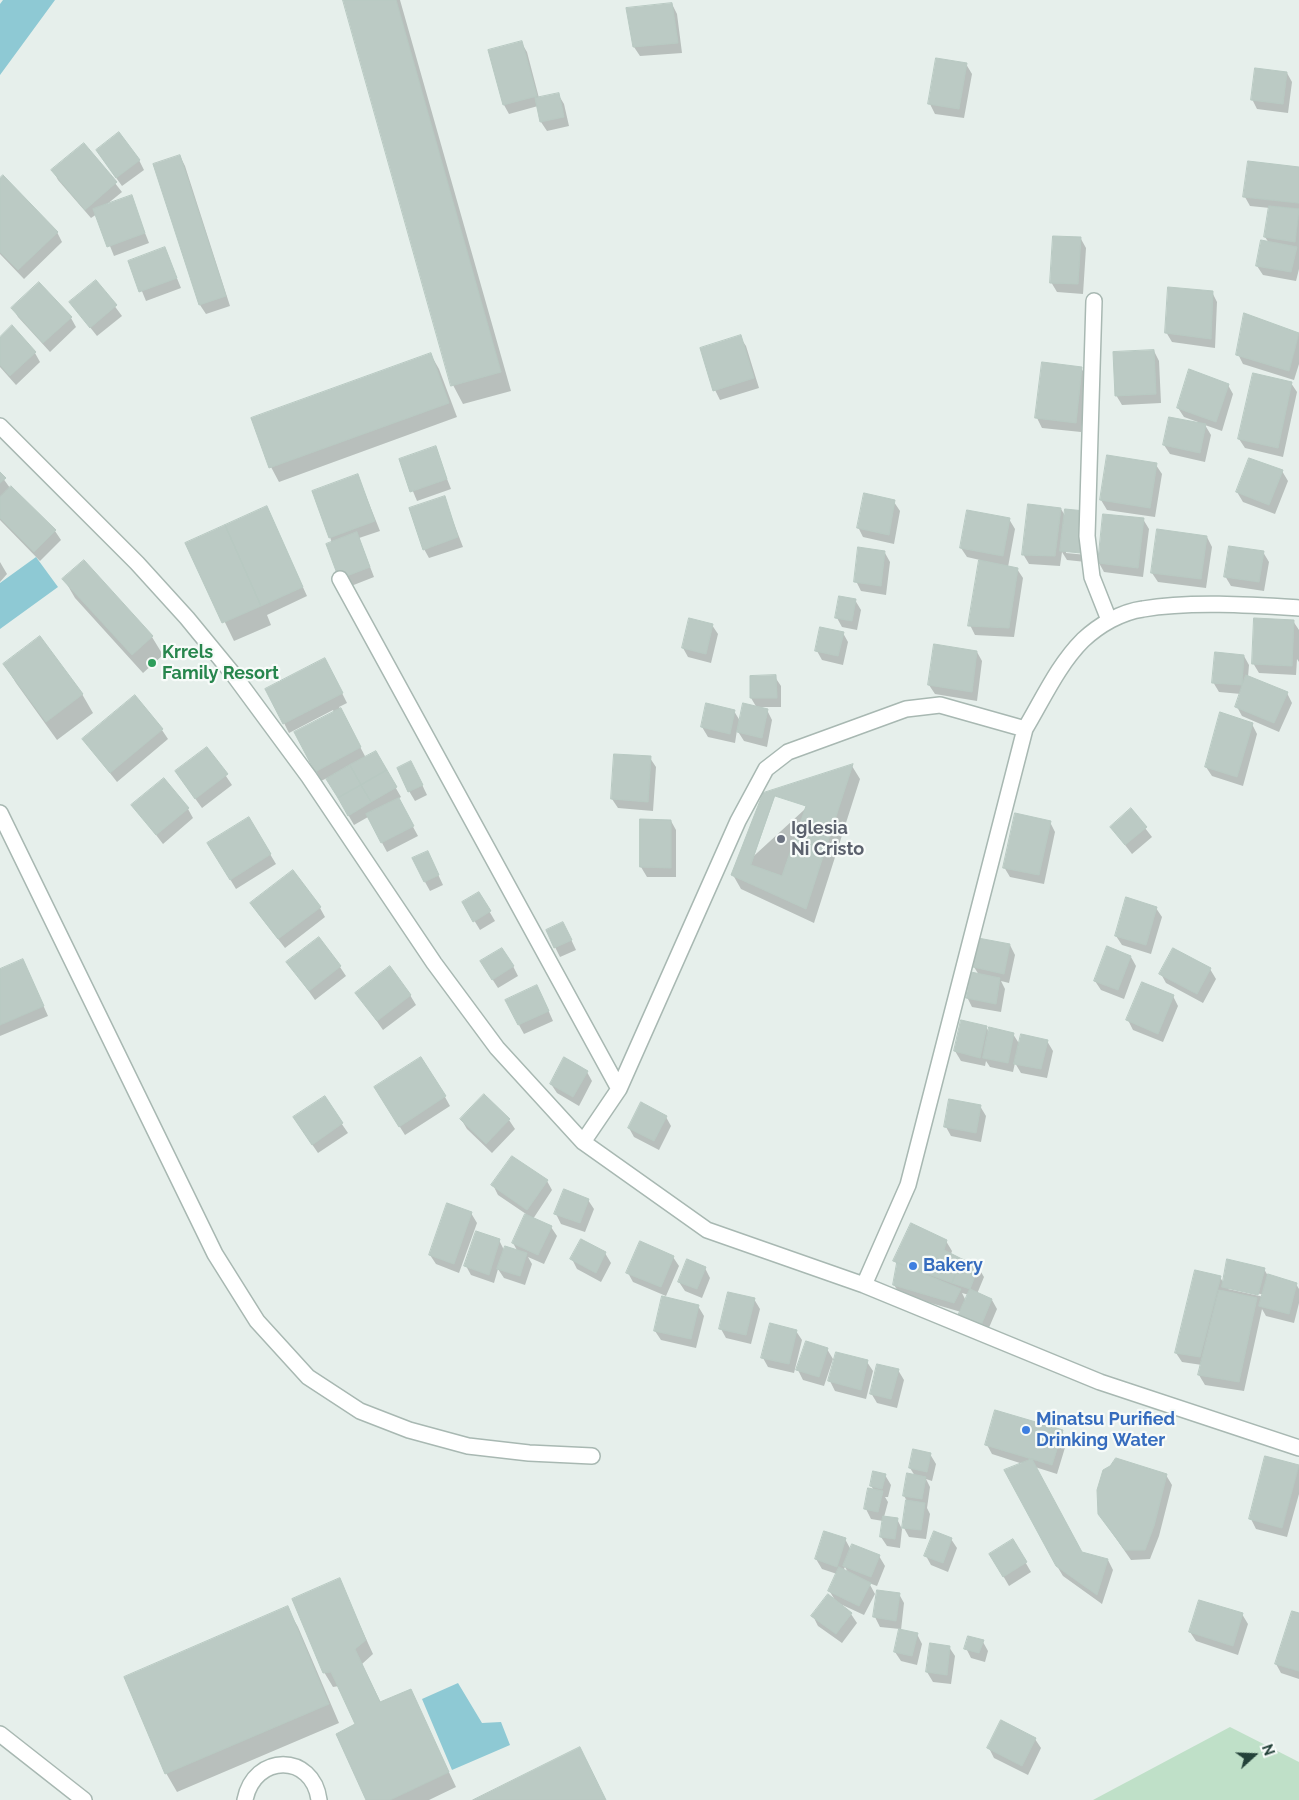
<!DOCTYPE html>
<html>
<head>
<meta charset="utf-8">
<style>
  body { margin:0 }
  #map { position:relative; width:1299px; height:1800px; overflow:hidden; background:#e6efeb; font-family:Raleway,sans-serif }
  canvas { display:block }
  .north { position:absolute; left:1229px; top:1730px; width:50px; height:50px; -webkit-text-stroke:4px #f7fbf9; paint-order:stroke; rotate:70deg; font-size:14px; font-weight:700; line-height:20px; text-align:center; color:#24423a }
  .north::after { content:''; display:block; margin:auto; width:18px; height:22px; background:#24423a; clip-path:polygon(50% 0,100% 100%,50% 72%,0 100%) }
</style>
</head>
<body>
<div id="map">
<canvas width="1299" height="1800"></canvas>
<div class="north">N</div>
</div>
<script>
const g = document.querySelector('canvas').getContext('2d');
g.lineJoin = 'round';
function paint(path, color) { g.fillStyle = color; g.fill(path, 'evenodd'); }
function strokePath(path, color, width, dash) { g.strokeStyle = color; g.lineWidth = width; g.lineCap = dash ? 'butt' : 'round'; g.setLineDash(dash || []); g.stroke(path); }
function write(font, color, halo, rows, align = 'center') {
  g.font = font + ' Raleway,sans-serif'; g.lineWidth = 4.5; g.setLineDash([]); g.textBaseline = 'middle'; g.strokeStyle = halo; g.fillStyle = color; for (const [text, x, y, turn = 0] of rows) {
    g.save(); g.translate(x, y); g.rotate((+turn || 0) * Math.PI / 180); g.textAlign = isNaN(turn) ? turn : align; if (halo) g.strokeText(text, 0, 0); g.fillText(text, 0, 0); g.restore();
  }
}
paint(new Path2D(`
  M1230,1727L1299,1762V1800H1093Z`), '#bfe0c8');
paint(new Path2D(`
  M3,0H55L0,75V4Z
  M36,557L58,587L0,629V583Z
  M458,1683L482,1723L501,1722L510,1745L452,1770L422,1699Z`), '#8ec9d4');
paint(new Path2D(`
  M344,0H400L511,391L463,404L453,385Z
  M672,4L677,14L682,53L640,56L634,47Z
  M521,42L527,52L539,98L558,94L564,104L569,126L547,131L541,122L538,106L509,114L504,105L489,51Z
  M966,64L972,74L964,118L935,114L930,104Z
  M1287,73L1292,82L1288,113L1257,109L1252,99Z
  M84,144L122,192L106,205L131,197L149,243L114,256L97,214L91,218L58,180L53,170Z
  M97,151L139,160L144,170L122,186Z
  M180,156L185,166L230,306L206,314L200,305L155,164Z
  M1299,168V269L1296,281L1263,275L1257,266L1269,243L1265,237L1270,208L1250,206L1245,197Z
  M0,180L57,232L62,242L24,279L0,254Z
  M1081,239L1086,248L1083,294L1057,292L1051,282Z
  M165,249L181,288L146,301L130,262Z
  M96,281L122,316L97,336L70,302Z
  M1212,292L1217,302L1215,348L1172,342L1166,332Z
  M13,308L71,318L76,327L50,352L18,317Z
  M1245,315L1299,334V364L1294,380L1243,364L1238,354Z
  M740,337L746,346L759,388L720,400L715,390Z
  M0,338L35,353L40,362L16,385L0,367Z
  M1154,351L1159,361L1161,403L1122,405L1116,395Z
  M431,355L439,369L457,417L279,482L271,467Z
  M1081,368L1087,377L1081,432L1042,428L1037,418Z
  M1291,383L1297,392L1283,457L1245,448L1239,439Z
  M1228,385L1233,394L1222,431L1205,425L1211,435L1205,462L1170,454L1164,445L1198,422L1184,417L1178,408Z
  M435,448L451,489L417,501L400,460Z
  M1108,457L1156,465L1162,474L1155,517L1107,510L1101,500Z
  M1282,471L1288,481L1275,514L1243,502L1237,492Z
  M0,474L10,488L55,531L61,540L40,561L0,520Z
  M358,476L380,531L359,538L374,577L346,588L330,537Z
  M444,498L463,547L429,558L424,549Z
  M894,502L900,511L894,544L863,537L858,527Z
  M267,508L307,596L267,615L271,625L234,641L187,544Z
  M1061,509L1087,552L1066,550V553L1087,555L1086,562L1067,560L1062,552L1060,566L1029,564L1023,554Z
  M1009,519L1015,529L1008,567L1017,569L1023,578L1014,637L975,635L970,625L980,560L967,557L961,548Z
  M1143,519L1149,529L1143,577L1104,572L1099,563Z
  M1207,537L1212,547L1206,588L1158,582L1152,573Z
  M1263,552L1269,562L1264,591L1231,586L1225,576Z
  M885,553L890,562L886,595L861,591L856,581Z
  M0,562L7,574L0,582Z
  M64,579L152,637L163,655L143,673L75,598Z
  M855,600L861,610L857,630L842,627L837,618Z
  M1293,621L1299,630V662L1297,659L1296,675L1259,673L1253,663Z
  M712,625L718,634L711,663L688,657L683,648Z
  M843,633L848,642L843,665L822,660L817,651Z
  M977,652L982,661L977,701L935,694L929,685Z
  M1244,656L1249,665L1248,677L1287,693L1292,703L1279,732L1242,716L1237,707L1241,694L1219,692L1213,682Z
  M5,665L82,694L93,713L57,740L16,683Z
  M330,669L347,703L339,707L366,758L375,752L401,797L398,799L418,836L387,852L368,817L354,825L327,778L321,781L296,733L334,713L333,710L289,733L284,723Z
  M775,677L781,686V707H759L767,710L772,720L767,747L744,741L737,730L735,743L708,737L702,727L734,711L740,721L757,708L751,698Z
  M1252,724L1257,734L1243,786L1212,776L1206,767Z
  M162,730L168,739L117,782L84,740Z
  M207,748L232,785L202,808L176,772Z
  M650,758L656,767L653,811L618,808L612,799Z
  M852,766L860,779L814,923L741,889L733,875Z
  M416,772L427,795L415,801L409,791Z
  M133,805L188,809L193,818L163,844Z
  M1131,810L1152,837L1132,854L1111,827Z
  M249,819L276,864L236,889L214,853Z
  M642,820L671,821L676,830V877H647L641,867Z
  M1050,822L1055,832L1044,884L1010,877L1004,867Z
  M428,853L443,885L430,891L425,882Z
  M479,894L495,921L480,930L463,902Z
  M320,908L325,917L285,948L257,912Z
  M1156,908L1162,917L1151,954L1122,945L1116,936Z
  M547,931L568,933L576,950L560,957Z
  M1010,945L1015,955L1009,983L1001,981L1005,989L1001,1012L972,1007L967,997L979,975L974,967Z
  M1131,957L1136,966L1124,999L1101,990L1095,981Z
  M23,960L48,1016L0,1036V970Z
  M288,962L340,967L346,976L315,1000Z
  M513,966L518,976L498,988L487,971Z
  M1210,969L1216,979L1203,1003L1166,983L1161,974Z
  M357,993L410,995L416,1005L383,1030Z
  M542,996L553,1021L524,1034L519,1025Z
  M1173,996L1178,1006L1163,1042L1133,1030L1128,1020Z
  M986,1027L989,1032L1013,1034L1020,1045L1047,1041L1053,1051L1047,1078L1021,1073L1015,1063L1013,1072L990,1067L986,1061L985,1066L961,1061L955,1051Z
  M587,1072L592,1081L579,1106L557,1093L551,1084Z
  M381,1097H445L450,1106L405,1135Z
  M324,1098L348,1133L318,1153L300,1127Z
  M980,1106L986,1116L981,1142L951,1136L946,1127Z
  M666,1117L671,1126L659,1150L634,1137L629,1128Z
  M461,1119L509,1120L515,1129L492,1153L467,1129Z
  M547,1181L552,1190L533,1219L551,1227L557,1236L544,1264L528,1257L532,1264L525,1285L504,1278L498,1269L494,1283L471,1275L466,1266L499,1240L504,1250L518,1252L513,1243L526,1214L498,1195L493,1185Z
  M588,1200L594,1209L585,1232L561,1224L556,1214Z
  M471,1213L477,1223L459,1273L436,1264L430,1255Z
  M582,1240L605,1253L611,1263L601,1282L577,1269L572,1259Z
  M946,1241L952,1251L951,1254L978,1267L984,1277L977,1294L992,1300L997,1309L985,1337L961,1312L900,1294L894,1285L898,1267L895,1261ZM962,1293L969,1295L966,1301Z
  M673,1257L679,1266L666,1296L633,1282L628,1273Z
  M705,1268L710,1278L702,1298L685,1291L679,1282Z
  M1264,1269L1268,1276L1296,1284L1299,1289V1303L1294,1323L1266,1316L1262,1309L1244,1391L1205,1385L1199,1375L1202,1365L1182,1362L1176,1353L1220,1277L1224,1284ZM1228,1287L1265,1295L1264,1297L1228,1289Z
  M754,1299L760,1309L751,1344L726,1338L721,1329Z
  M698,1306L704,1316L696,1348L661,1340L655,1331Z
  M796,1331L802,1340L794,1373L768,1367L763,1358Z
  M827,1349L833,1359L824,1386L803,1380L798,1370Z
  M867,1362L873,1371L866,1399L835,1391L830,1381Z
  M898,1370L904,1380L897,1408L877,1403L871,1393Z
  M1062,1431L1067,1441L1057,1474L1035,1467L1082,1553L1108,1560L1113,1570L1102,1604L1063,1576L1057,1566L1023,1464L992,1454L987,1445Z
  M930,1454L936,1464L932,1481L926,1479L930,1487L927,1508L930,1514L926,1539L909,1537L904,1528L907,1501L904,1496L915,1476L910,1468Z
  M1299,1466V1494L1287,1537L1256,1529L1251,1519Z
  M1111,1467L1166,1475L1172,1485L1159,1536L1150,1559L1131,1560L1099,1514Z
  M885,1475L891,1485L888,1497H885L888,1502L884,1517L897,1519L902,1529L900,1548L887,1546L881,1537L883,1521L871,1519L866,1509L874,1491L871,1485Z
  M845,1539L851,1550L879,1556L885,1566L877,1586L869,1583L875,1594L864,1615L836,1602L851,1614L857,1623L842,1643L818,1626L813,1616L836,1602L829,1590L837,1574L822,1569L816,1559ZM845,1567L849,1574L843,1571Z
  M951,1539L957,1548L948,1572L931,1565L926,1556Z
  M1013,1541L1031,1572L1009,1586L991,1555Z
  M339,1580L373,1654L362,1664L381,1703L410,1690L456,1787L429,1800H368L357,1725L339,1686L333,1687L324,1672Z
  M899,1594L904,1603L901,1630L917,1634L922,1644L917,1665L901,1661L895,1652L900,1629L880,1627L875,1617Z
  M287,1608L298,1627L339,1723L177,1792L166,1773Z
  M1242,1614L1248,1624L1238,1655L1196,1641L1190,1632Z
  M1299,1614V1679L1281,1673L1276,1664Z
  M983,1642L988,1651L985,1662L971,1658L966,1648Z
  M949,1647L955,1656L951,1684L933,1682L927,1672Z
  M1035,1739L1041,1748L1028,1775L994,1758L989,1748Z`), '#0003');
const building = new Path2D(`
  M343,0H396L501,372L451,386Z
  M672,3L678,43L633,47L626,8Z
  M522,41L537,96L503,105L488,50Z
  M936,58L967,63L959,109L928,104Z
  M1255,68L1287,72L1283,104L1251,100Z
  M559,93L564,117L540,122L535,98Z
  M119,132L140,160L116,178L96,150Z
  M84,143L117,182L85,210L51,170Z
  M180,155L226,296L199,305L153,164Z
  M1248,161L1299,167V203L1243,197Z
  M3,175L58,232L18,270L0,252V178Z
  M132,195L145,233L107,247L93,209Z
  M1269,206L1299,209L1295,242L1264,237Z
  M1053,236L1081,237L1078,284L1050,283Z
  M1261,240L1297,247L1291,272L1256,266Z
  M165,247L177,278L139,292L128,261Z
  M96,280L117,305L90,328L69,302Z
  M39,282L72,317L43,343L11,308Z
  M1168,287L1213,291L1211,339L1165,333Z
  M1244,313L1299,333L1289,371L1236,355Z
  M12,325L36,352L10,376L0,365V337Z
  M741,335L754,378L713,391L700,348Z
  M1154,350L1156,394L1115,396L1113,352Z
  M431,353L449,403L269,468L251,418Z
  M1042,362L1082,367L1076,423L1035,418Z
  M1189,369L1229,384L1216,422L1177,408Z
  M1253,373L1292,382L1278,448L1238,439Z
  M1169,417L1206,424L1200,453L1163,445Z
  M436,446L447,479L410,492L399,459Z
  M1107,455L1157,463L1150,508L1100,500Z
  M1249,458L1283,470L1269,505L1236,492Z
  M0,472L6,478L0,483Z
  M358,474L375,521L329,538L312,491Z
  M11,486L56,530L34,552L0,518V497Z
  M864,493L895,500L889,535L857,528Z
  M445,496L458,537L423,550L409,508Z
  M1028,504L1061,508L1055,556L1022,555Z
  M267,506L303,587L261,606L225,525Z
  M1065,509L1085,511L1081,553L1060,551Z
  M967,510L1010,518L1003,556L960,548Z
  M1103,514L1144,518L1138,568L1098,563Z
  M225,525L261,606L222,623L185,543Z
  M1157,529L1207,536L1201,579L1151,573Z
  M357,532L370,567L339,579L326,544Z
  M1229,546L1264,551L1259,582L1224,577Z
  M858,547L885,551L881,586L854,582Z
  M84,560L153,636L132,655L62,579Z
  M979,560L1018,568L1009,628L968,626Z
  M839,596L856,599L852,621L835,618Z
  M689,618L713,624L706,654L682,648Z
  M1254,618L1294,620L1292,666L1252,664Z
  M820,627L844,632L838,656L815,651Z
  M40,636L83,694L46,722L3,664Z
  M934,644L977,651L972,692L928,685Z
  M1215,652L1244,655L1242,685L1212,683Z
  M325,658L343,693L283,724L265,689Z
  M776,675L777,698H750V676Z
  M1246,675L1288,692L1274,723L1235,707Z
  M135,695L163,729L110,773L82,739Z
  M706,703L735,710L730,734L701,727Z
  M743,703L768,709L762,738L737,732Z
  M341,708L361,747L315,772L294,732Z
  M1220,712L1253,723L1237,777L1205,767Z
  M207,747L228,774L195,799L175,771Z
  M376,751L387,770L361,785L350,765Z
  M614,754L651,756L648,802L611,799Z
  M411,761L423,785L408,792L397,768Z
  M853,764L806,909L731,875L763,793Z
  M350,765L361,785L338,798L326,779Z
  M387,770L397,787L371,802L361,785Z
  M164,778L189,808L156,835L131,805Z
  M361,785L371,802L348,816L338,798Z
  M775,796L806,806L782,876L751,865Z
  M399,798L414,826L381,843L366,814Z
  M1131,808L1147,827L1125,845L1110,827Z
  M1015,813L1051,821L1039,875L1003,868Z
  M249,817L271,854L230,880L207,843Z
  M640,819L671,820V868L640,867Z
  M428,851L439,875L424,882L412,858Z
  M293,870L321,907L278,939L250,903Z
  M479,892L491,911L473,922L462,902Z
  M1126,897L1157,907L1146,945L1115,936Z
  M563,922L572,940L554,948L546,930Z
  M319,937L341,966L309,991L286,962Z
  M978,938L1010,944L1004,974L973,967Z
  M1107,946L1131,956L1118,990L1094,981Z
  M502,948L514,966L492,980L480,961Z
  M1173,948L1211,968L1197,994L1159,974Z
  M23,959L44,1006L0,1025V969Z
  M390,966L411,995L377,1021L355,993Z
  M971,972L1000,978L996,1004L966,998Z
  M1142,982L1174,995L1158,1034L1126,1020Z
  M537,985L549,1011L518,1025L505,1000Z
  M961,1020L987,1026L980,1058L954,1051Z
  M989,1027L1014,1033L1008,1063L983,1058Z
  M1021,1034L1048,1040L1041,1069L1014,1064Z
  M421,1057L446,1096L399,1127L374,1087Z
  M564,1057L588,1071L573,1097L550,1084Z
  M484,1094L510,1119L486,1144L460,1119Z
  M325,1096L343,1123L312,1145L293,1117Z
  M949,1099L981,1105L976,1133L944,1127Z
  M641,1102L667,1116L654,1141L628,1128Z
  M512,1156L548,1180L527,1210L491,1185Z
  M564,1189L589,1199L580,1223L554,1214Z
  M447,1203L472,1212L454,1264L429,1255Z
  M525,1214L552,1226L538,1255L512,1243Z
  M911,1223L947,1240L944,1250L962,1259L952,1283L893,1261Z
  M476,1231L500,1239L489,1275L464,1266Z
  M581,1239L606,1252L596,1273L570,1259Z
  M640,1241L674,1256L661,1287L626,1273Z
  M505,1246L527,1253L520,1276L497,1269Z
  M687,1259L706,1267L697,1289L678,1282Z
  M962,1259L979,1266L970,1289L952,1283Z
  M1227,1259L1265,1268L1258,1295L1222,1287Z
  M897,1263L961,1289L954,1303L893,1285Z
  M1195,1270L1221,1276L1200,1357L1175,1353Z
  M1268,1274L1297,1283L1289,1314L1259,1306Z
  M970,1289L992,1299L980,1328L957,1318Z
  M1219,1290L1257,1298L1239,1382L1198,1375Z
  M728,1292L755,1298L746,1335L719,1329Z
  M662,1296L699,1305L691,1339L654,1331Z
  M770,1323L797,1330L789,1364L761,1358Z
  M806,1341L828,1348L819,1377L796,1370Z
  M836,1352L868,1360L861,1390L828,1381Z
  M877,1364L899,1369L891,1399L870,1394Z
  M995,1410L1063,1430L1052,1465L985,1445Z
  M913,1449L931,1453L927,1472L909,1468Z
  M1265,1456L1299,1465L1282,1528L1249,1519Z
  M1116,1458L1167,1474L1154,1526L1145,1550H1125L1098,1514L1097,1490L1103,1470L1110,1466Z
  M1032,1459L1082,1552L1108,1559L1097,1595L1056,1566L1004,1470Z
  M873,1471L886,1474L882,1489L870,1486Z
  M907,1473L926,1477L922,1499L903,1496Z
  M868,1488L883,1491L878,1512L864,1509Z
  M906,1500L925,1503L921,1530L902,1528Z
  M883,1516L898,1518L895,1539L880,1537Z
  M824,1531L846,1538L837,1567L815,1559Z
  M934,1531L952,1538L943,1563L924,1556Z
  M1013,1539L1027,1562L1003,1577L989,1554Z
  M852,1544L880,1555L871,1577L843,1566Z
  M839,1567L871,1583L859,1606L828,1591Z
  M340,1578L366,1640L355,1649L380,1702L411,1689L449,1772L390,1800H366L336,1734L355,1724L331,1672L323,1673L292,1599Z
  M877,1590L900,1593L896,1621L873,1617Z
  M828,1594L852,1613L836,1634L811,1616Z
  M1199,1600L1243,1613L1233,1646L1189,1632Z
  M288,1606L329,1704L165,1774L124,1677Z
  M1292,1611L1299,1613V1671L1275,1664Z
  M899,1629L918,1633L912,1656L894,1652Z
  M968,1636L984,1640L979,1653L964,1649Z
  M930,1643L950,1646L947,1675L926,1672Z
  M1001,1720L1036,1738L1022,1766L987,1748Z
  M580,1747L606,1800H473Z`);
paint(building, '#bbcac4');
strokePath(building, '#b8c9c2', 1);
const minor = new Path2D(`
  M1094,301L1087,536L1092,577L1109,620
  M0,426L137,563L187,618L233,674L309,777L434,963L497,1048L583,1142L707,1230L864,1285L1100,1382L1299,1448
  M340,579L619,1089
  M0,813L215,1254L257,1321L308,1377L360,1411L409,1430L468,1446L529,1453L592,1456
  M583,1142L619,1089L738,821L766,769L788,752L906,709L940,705L1025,729
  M864,1285L908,1185L1025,729C1043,699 1058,665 1083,640C1099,625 1121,612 1143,609C1190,601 1251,605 1299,608
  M0,1734L84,1800
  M245,1800C254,1753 313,1753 319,1800`);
strokePath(minor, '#a8b8b2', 18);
strokePath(minor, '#fff', 15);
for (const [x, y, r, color] of [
  [152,663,5,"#2e9e5b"],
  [781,839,5,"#6b7280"],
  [913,1266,5,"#3f7fe0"],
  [1026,1430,5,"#3f7fe0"]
]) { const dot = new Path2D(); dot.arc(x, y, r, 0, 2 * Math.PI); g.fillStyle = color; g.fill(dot); strokePath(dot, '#f7fbf9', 2); }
write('bold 18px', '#27864d', '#f7fbf9', [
  ["Krrels",162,653],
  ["Family Resort",162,674]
], 'left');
write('bold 18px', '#5b616d', '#f7fbf9', [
  ["Iglesia",791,829],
  ["Ni Cristo",791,850]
], 'left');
write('bold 18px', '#366cbe', '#f7fbf9', [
  ["Bakery",923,1266],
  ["Minatsu Purified",1036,1420],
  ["Drinking Water",1036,1441]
], 'left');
</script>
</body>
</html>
